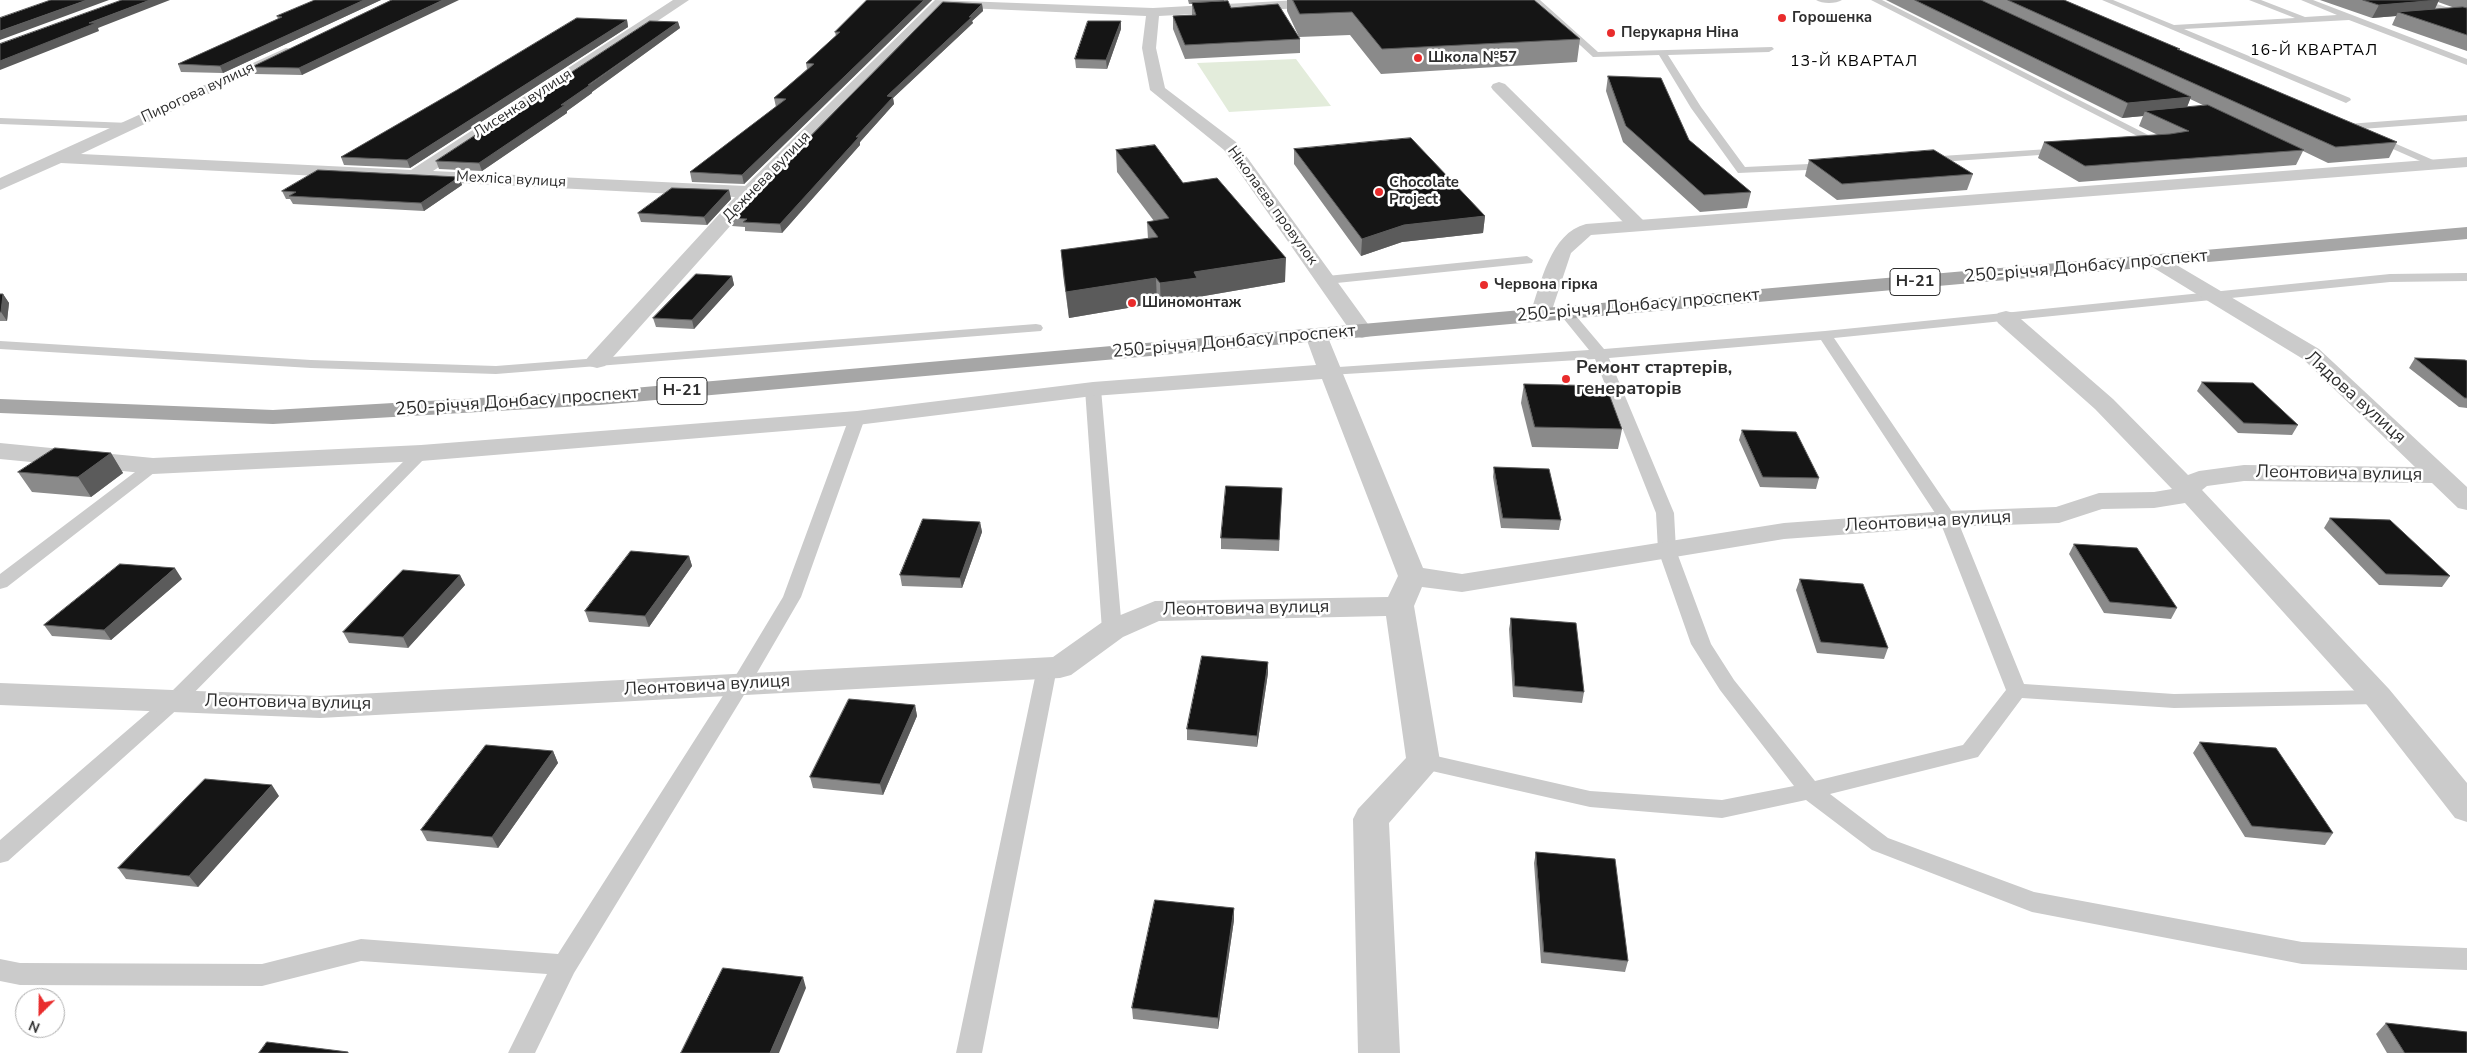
<!DOCTYPE html>
<html>
<head>
<meta charset="utf-8">
<style>
  body { margin:0 }
  #map { position:relative; width:2467px; height:1053px; overflow:hidden; background:#fff; font-family:"Nunito Sans",sans-serif }
  canvas { display:block }
  .north { position:absolute; left:15px; top:988px; width:50px; height:50px; box-sizing:border-box; background:#fff; border:1px solid #ababab; border-radius:50%; rotate:203deg; font-size:14px; font-weight:700; line-height:20px; text-align:center; color:#2e2e2e }
  .north::after { content:''; display:block; margin:auto; width:18px; height:22px; background:#e92c2c; clip-path:polygon(50% 0,100% 100%,50% 72%,0 100%) }
</style>
</head>
<body>
<div id="map">
<canvas width="2467" height="1053"></canvas>
<div class="north">N</div>
</div>
<script>
const g = document.querySelector('canvas').getContext('2d');
g.lineJoin = 'round';
function paint(path, color) { g.fillStyle = color; g.fill(path, 'evenodd'); }
function strokePath(path, color, width, dash) { g.strokeStyle = color; g.lineWidth = width; g.lineCap = dash ? 'butt' : 'round'; g.setLineDash(dash || []); g.stroke(path); }
function write(font, color, halo, rows, align = 'center') {
  g.font = font + ' "Nunito Sans",sans-serif'; g.lineWidth = 5; g.setLineDash([]); g.textBaseline = 'middle'; g.strokeStyle = halo; g.fillStyle = color; for (const [text, x, y, turn = 0] of rows) {
    g.save(); g.translate(x, y); g.rotate((+turn || 0) * Math.PI / 180); g.textAlign = isNaN(turn) ? turn : align; if (halo) g.strokeText(text, 0, 0); g.fillText(text, 0, 0); g.restore();
  }
}
paint(new Path2D(`
  M1296,59L1331,106L1229,112L1197,63Z`), '#e3ecdb');
paint(new Path2D(`
  M1531,0H1540L1598,52L1772,47L1774,49L1769,52L1668,55L1701,107L1745,167L1830,163L1836,166L1830,169L1738,173L1691,108L1659,55L1593,57Z
  M1816,0H1842C1836,4 1822,4 1816,0Z
  M1871,0H1882L2168,145L2163,148L2154,147L2153,144Z
  M2102,0H2113L2174,25L2295,18L2249,0H2261L2305,17L2337,15L2301,0H2313L2467,59V65L2349,20L2184,29L2350,98L2351,100L2346,103Z
  M2467,115V121L2362,129L2440,163L2442,165L2436,168L2343,127L2348,124Z
  M0,118L130,123L135,126L130,129L0,124Z
  M2064,148L2068,149V153L1926,163L1920,160L1926,157Z
  M1527,256L1533,260L1532,263L1327,284L1320,280L1327,276Z
  M2467,273V281L2390,282L1834,338L1957,519L2024,684L2174,694L2378,690L2385,692L2388,697L2385,702L2378,704L2174,708L2022,698L1978,757L1830,794L1888,838L2034,892L2302,942L2467,948V970L2302,964L2032,912L1872,850L1806,800L1722,818L1590,807L1423,769L1415,767L1412,761L1415,755L1423,753L1590,791L1722,800L1794,786L1720,690L1691,644L1658,550L1656,513L1595,359L1329,375L1322,371L1324,368L1589,350L1559,313L1566,309L1571,310L1604,349L1825,331L2390,274ZM1821,340L1939,519L2006,690L1963,745L1815,781L1734,680L1711,644L1676,550L1674,513L1609,358Z
  M1036,324L1041,325L1043,328L1041,331L496,374L311,368L0,349V341L311,360L496,366Z
  M1093,384L1101,389L1122,630L1119,635L1112,636L1105,635L1102,630L1085,389Z
  M857,413L865,418L801,597L747,690L574,973L535,1053H508L547,974L361,961L262,986L20,985L0,981V959L20,963L262,964L361,939L558,954L733,680L783,597L849,418Z
  M421,448L427,450L429,453L427,456L181,706L8,861L0,863V840L167,696L415,450Z
  M153,461L159,463L161,466L159,469L7,587L0,589V574L147,463Z
  M1047,661L1054,663L1057,668L982,1053H956L1037,668L1040,663Z`), '#cbcbcb');
paint(new Path2D(`
  M1499,82L1505,84L1645,222L1648,226L1645,230H1631L1493,90L1491,87L1493,84Z`), '#cbcbcb');
paint(new Path2D(`
  M673,0H689L433,171L745,186L935,0L1153,8L1299,0H1379L1372,4L1159,16L1156,48L1165,88L1236,142L1373,331L1370,336L1362,338L1354,336L1224,150L1150,90L1142,48L1146,16L944,7L757,196L605,366L597,368L589,366L585,361L589,356L735,197L61,163L0,190V178L286,48L291,49L293,52L291,55L81,154L411,170Z
  M2405,0H2425L2467,14V22L2407,3Z
  M2467,157V167L1591,235L1571,253L1549,319L1541,321L1533,319L1530,314C1541,284 1550,233 1586,224Z
  M2156,255L2163,257L2319,349L2467,487V510L2458,508L2432,483L2244,481L2207,486L2202,490L2389,689L2467,783V822L2455,818L2367,705L2185,503L2154,508L2102,509L2059,523L1948,527L1784,539L1462,592L1422,587L1414,606L1440,761L1435,770L1389,823L1400,1053H1358L1353,819L1358,809L1406,758L1386,616L1159,621L1123,637L1071,675L1060,678L320,718L0,705V683L320,696L1053,657L1101,623L1155,601L1388,597L1398,576L1322,379L1093,396L857,425L421,461L153,474L0,459V443L153,458L421,445L857,411L1093,382L1316,365L1305,335L1308,330L1316,328L1324,330L1327,335L1423,568L1462,574L1784,523L1948,511L2056,507L2099,493L2154,492L2172,489L2095,409L1998,323L1995,318L1998,313L2006,311L2014,313L2113,399L2188,475L2199,471L2244,465L2415,467L2303,359L2149,265L2146,261L2149,257Z`), '#cbcbcb');
paint(new Path2D(`
  M2467,227V239L599,405L273,424L0,413V399L273,410L599,391Z`), '#a6a6a6');
paint(new Path2D(`
  M315,0H381L223,73L181,72L178,64L278,19L277,16Z
  M391,0L302,75L255,74L252,67Z
  M867,0H932L744,184L692,182L690,172L776,107L774,98L807,69L806,63L836,36L835,32Z
  M1188,0H1224V1L1231,8L1300,39V53L1185,59L1173,29V16L1192,15V4H1189Z
  M1287,0H1534L1580,39L1577,62L1381,74L1350,35L1299,37L1287,11Z
  M1886,0H2064L2180,49L2179,50L2397,142L2389,158L2328,163L2303,151L2296,165L2079,182L2038,158L2044,142L2158,135L2139,126L2143,116L2122,118ZM2190,99L2205,106L2187,107Z
  M2320,0H2467V51L2392,25L2396,16L2372,18ZM2438,2L2455,8L2435,9Z
  M982,4L983,11L972,21L973,23L893,98L894,104L860,142V145L782,233L745,231V227L732,226L730,218Z
  M627,20L628,27L410,168L344,165L341,157Z
  M1121,21V29L1107,69L1076,68L1075,59Z
  M678,22L680,28L592,92V93L567,111V113L482,171L439,169L436,161Z
  M1608,76L1689,140L1751,192L1747,208L1700,212L1623,142L1606,91Z
  M1294,149L1485,216L1483,233L1402,242L1361,256L1294,164Z
  M1116,150L1183,183L1285,282L1198,297V303L1161,309L1157,303L1069,318L1063,275L1061,250L1148,239L1147,222L1154,221L1117,172Z
  M1809,160L1973,174L1967,190L1837,200L1805,176Z
  M459,177L462,185L424,211L293,204L290,199H286L282,191Z
  M729,190L731,199L707,225L641,222L638,213Z
  M732,276L734,285L694,329L656,327L653,318Z
  M0,294H3L9,303L7,321H0Z
  M2415,358L2467,361V408L2459,407L2409,368Z
  M2202,382L2298,425L2292,435L2238,433L2197,391Z
  M1524,384L1622,429L1618,449L1532,447L1521,403Z
  M1742,430L1819,478L1816,489L1760,487L1739,440Z
  M111,453L123,473L91,497L32,492L18,472Z
  M1494,467L1561,520L1559,530L1501,528L1493,477Z
  M1282,488L1279,551L1221,549V538Z
  M2330,518L2450,576L2442,587L2379,585L2324,528Z
  M980,522L982,532L962,588L902,586L900,575Z
  M2074,544L2177,608L2171,619L2104,613L2069,554Z
  M689,556L692,566L649,627L589,622L585,611Z
  M460,575L465,585L408,648L349,643L343,632Z
  M182,579L111,640L52,636L44,625Z
  M1800,579L1888,648L1884,659L1817,653L1796,590Z
  M1511,618L1584,692L1582,703L1513,697L1509,629Z
  M1268,673L1257,747L1187,740V729Z
  M915,705L917,716L883,795L813,788L810,777Z
  M2200,742L2333,833L2325,845L2245,837L2193,753Z
  M553,751L558,763L498,848L427,841L421,830Z
  M279,796L198,887L126,879L118,868Z
  M1536,852L1628,961L1625,972L1541,963L1534,863Z
  M1234,920L1218,1029L1133,1019L1132,1008Z
  M2386,1023L2467,1053H2387L2376,1034Z`), '#8a8a8a');
paint(new Path2D(`
  M87,0H109L0,40V31Z
  M150,0H170L98,28L99,31L0,70V61L89,23Z
  M364,0H381L223,73L220,66Z
  M443,0H459L302,75L299,68Z
  M924,0H932L744,184L742,175Z
  M2439,0L2433,13L2398,12L2396,16L2372,18L2379,5Z
  M982,4L983,11L972,21L973,23L893,98L894,104L860,142V145L782,233L780,224L856,137L887,96Z
  M627,20L628,27L410,168L407,160Z
  M1121,21V29L1107,69L1106,60Z
  M678,22L680,28L592,92V93L567,111V113L482,171L479,163Z
  M2191,97L2185,112L2145,111L2143,116L2122,118L2128,103Z
  M459,177L462,185L424,211L421,203Z
  M729,190L731,199L707,225L704,217Z
  M1485,216L1483,233L1402,242L1361,256L1362,239L1404,225Z
  M1286,258L1285,282L1198,297V303L1161,309L1160,283L1194,272Z
  M732,276L734,285L694,329L692,320Z
  M1156,278L1157,303L1069,318L1066,292Z
  M3,294L9,303L7,321L1,312Z
  M111,453L123,473L91,497L78,477Z
  M980,522L982,532L962,588L960,578Z
  M689,556L692,566L649,627L645,616Z
  M175,568L182,579L111,640L104,630Z
  M460,575L465,585L408,648L403,637Z
  M1268,662V673L1257,747V736Z
  M915,705L917,716L883,795L880,784Z
  M553,751L558,763L498,848L492,837Z
  M272,785L279,796L198,887L189,876Z
  M1234,908V920L1218,1029V1018Z
  M803,977L806,988L779,1053H770Z`), '#5b5b5b');
const building = new Path2D(`
  M51,0H87L0,31V18Z
  M122,0H150L89,23H96L0,61V44Z
  M315,0H364L220,66L178,64L282,17L277,16Z
  M392,0H443L299,68L252,67Z
  M867,0H924L742,175L690,172L786,99L774,98L814,64L806,63L840,32H835Z
  M1293,0H1534L1580,39L1382,49L1352,12L1300,14Z
  M1915,0H1981L2191,97L2128,103Z
  M2008,0H2064L2180,49H2177L2397,142L2336,147Z
  M2363,0H2439L2379,5Z
  M1228,1L1231,8L1278,4L1300,39L1185,45L1173,16L1196,15L1192,3Z
  M943,2L982,4L969,17H972L887,96L893,97L856,137H859L780,224L743,222L747,219L730,218Z
  M2463,7L2467,8V35L2398,12Z
  M577,18L627,20L407,160L341,157L457,90Z
  M650,21L678,22L588,85H590L561,105H565L479,163L436,161Z
  M1088,21H1121L1106,60L1075,59Z
  M1608,76L1661,78L1689,140L1751,192L1704,195L1626,126Z
  M2208,105L2304,150L2085,166L2044,142L2170,134L2189,131L2145,111Z
  M1411,138L1485,216L1404,225L1362,239L1294,149Z
  M1155,145L1183,183L1217,178L1286,258L1194,272L1197,278L1160,283L1156,278L1066,292L1061,250L1158,237L1147,222L1169,218L1116,150Z
  M1934,150L1973,174L1842,184L1809,160Z
  M318,170L459,177L421,203L289,196L296,192L282,191Z
  M672,188L729,190L704,217L638,213Z
  M696,274L732,276L692,320L653,318Z
  M0,294H3L1,312H0Z
  M2415,358L2465,360L2467,361V398H2465Z
  M2202,382L2253,383L2298,425L2244,423Z
  M1524,384L1606,386L1622,429L1535,427Z
  M1742,430L1796,432L1819,478L1763,477Z
  M55,448L111,453L78,477L18,472Z
  M1494,467L1549,469L1561,520L1503,518Z
  M1226,486L1282,488L1279,540L1221,538Z
  M2330,518L2390,520L2450,576L2386,574Z
  M923,519L980,522L960,578L900,575Z
  M2074,544L2137,548L2177,608L2110,602Z
  M631,551L689,556L645,616L585,611Z
  M120,564L175,568L104,630L44,625Z
  M403,570L460,575L403,637L343,632Z
  M1800,579L1863,584L1888,648L1821,642Z
  M1511,618L1576,623L1584,692L1515,686Z
  M1202,656L1268,662L1257,736L1187,729Z
  M849,699L915,705L880,784L810,777Z
  M2200,742L2276,748L2333,833L2252,826Z
  M486,745L553,751L492,837L421,830Z
  M205,779L272,785L189,876L118,868Z
  M1536,852L1615,859L1628,961L1544,952Z
  M1155,900L1234,908L1218,1018L1132,1008Z
  M723,968L803,977L770,1053H681Z
  M2386,1023L2467,1032V1053H2405Z
  M267,1042L348,1052V1053H259Z`);
paint(building, '#151515');
strokePath(building, '#5b5b5b', 1);
for (const [x, y, r, color] of [
  [1782,18,5,"#e92c2c"],
  [1611,33,5,"#e92c2c"],
  [1418,58,5,"#e92c2c"],
  [1379,192,5,"#e92c2c"],
  [1484,285,5,"#e92c2c"],
  [1132,303,5,"#e92c2c"],
  [1566,379,5,"#e92c2c"]
]) { const dot = new Path2D(); dot.arc(x, y, r, 0, 2 * Math.PI); g.fillStyle = color; g.fill(dot); strokePath(dot, '#fff', 2); }
write('bold 15px', '#2e2e2e', '#fff', [
  ["Горошенка",1792,18],
  ["Перукарня Ніна",1621,33],
  ["Школа №57",1428,58],
  ["Chocolate",1389,183],
  ["Project",1389,200],
  ["Червона гірка",1494,285],
  ["Шиномонтаж",1142,303]
], 'left');
write('15px', '#2e2e2e', '#fff', [
  ["Пирогова вулиця",198,93,-25],
  ["Лисенка вулиця",523,104,-33],
  ["Дежнева вулиця",767,177,-46],
  ["Мехліса вулиця",511,180,3],
  ["Ніколаєва провулок",1272,206,54]
]);
g.letterSpacing = '1px';
write('16px', '#000', '#fff', [
  ["16-Й КВАРТАЛ",2314,51],
  ["13-Й КВАРТАЛ",1854,62]
]);
g.letterSpacing = '0px';
for (const [x, y, w] of [
  [1915,282,50],
  [682,391,50]
]) { const box = new Path2D(); box.roundRect(x - w / 2, y - 13.5, w, 27, 4); g.fillStyle = '#fff'; g.fill(box); strokePath(box, '#2e2e2e', 1); }
write('bold 16px', '#2e2e2e', null, [
  ["Н-21",1915,282],
  ["Н-21",682,391]
]);
write('18px', '#2e2e2e', '#fff', [
  ["250-річчя Донбасу проспект",2086,267,-5],
  ["250-річчя Донбасу проспект",1638,306,-5],
  ["250-річчя Донбасу проспект",1234,342,-5],
  ["Лядова вулиця",2355,398,42],
  ["250-річчя Донбасу проспект",517,402,-4],
  ["Леонтовича вулиця",2339,474,1],
  ["Леонтовича вулиця",1928,522,-3],
  ["Леонтовича вулиця",1246,609,-1],
  ["Леонтовича вулиця",707,686,-3],
  ["Леонтовича вулиця",288,703,1]
]);
write('bold 18px', '#2e2e2e', '#fff', [
  ["Ремонт стартерів,",1576,369],
  ["генераторів",1576,390]
], 'left');
</script>
</body>
</html>
